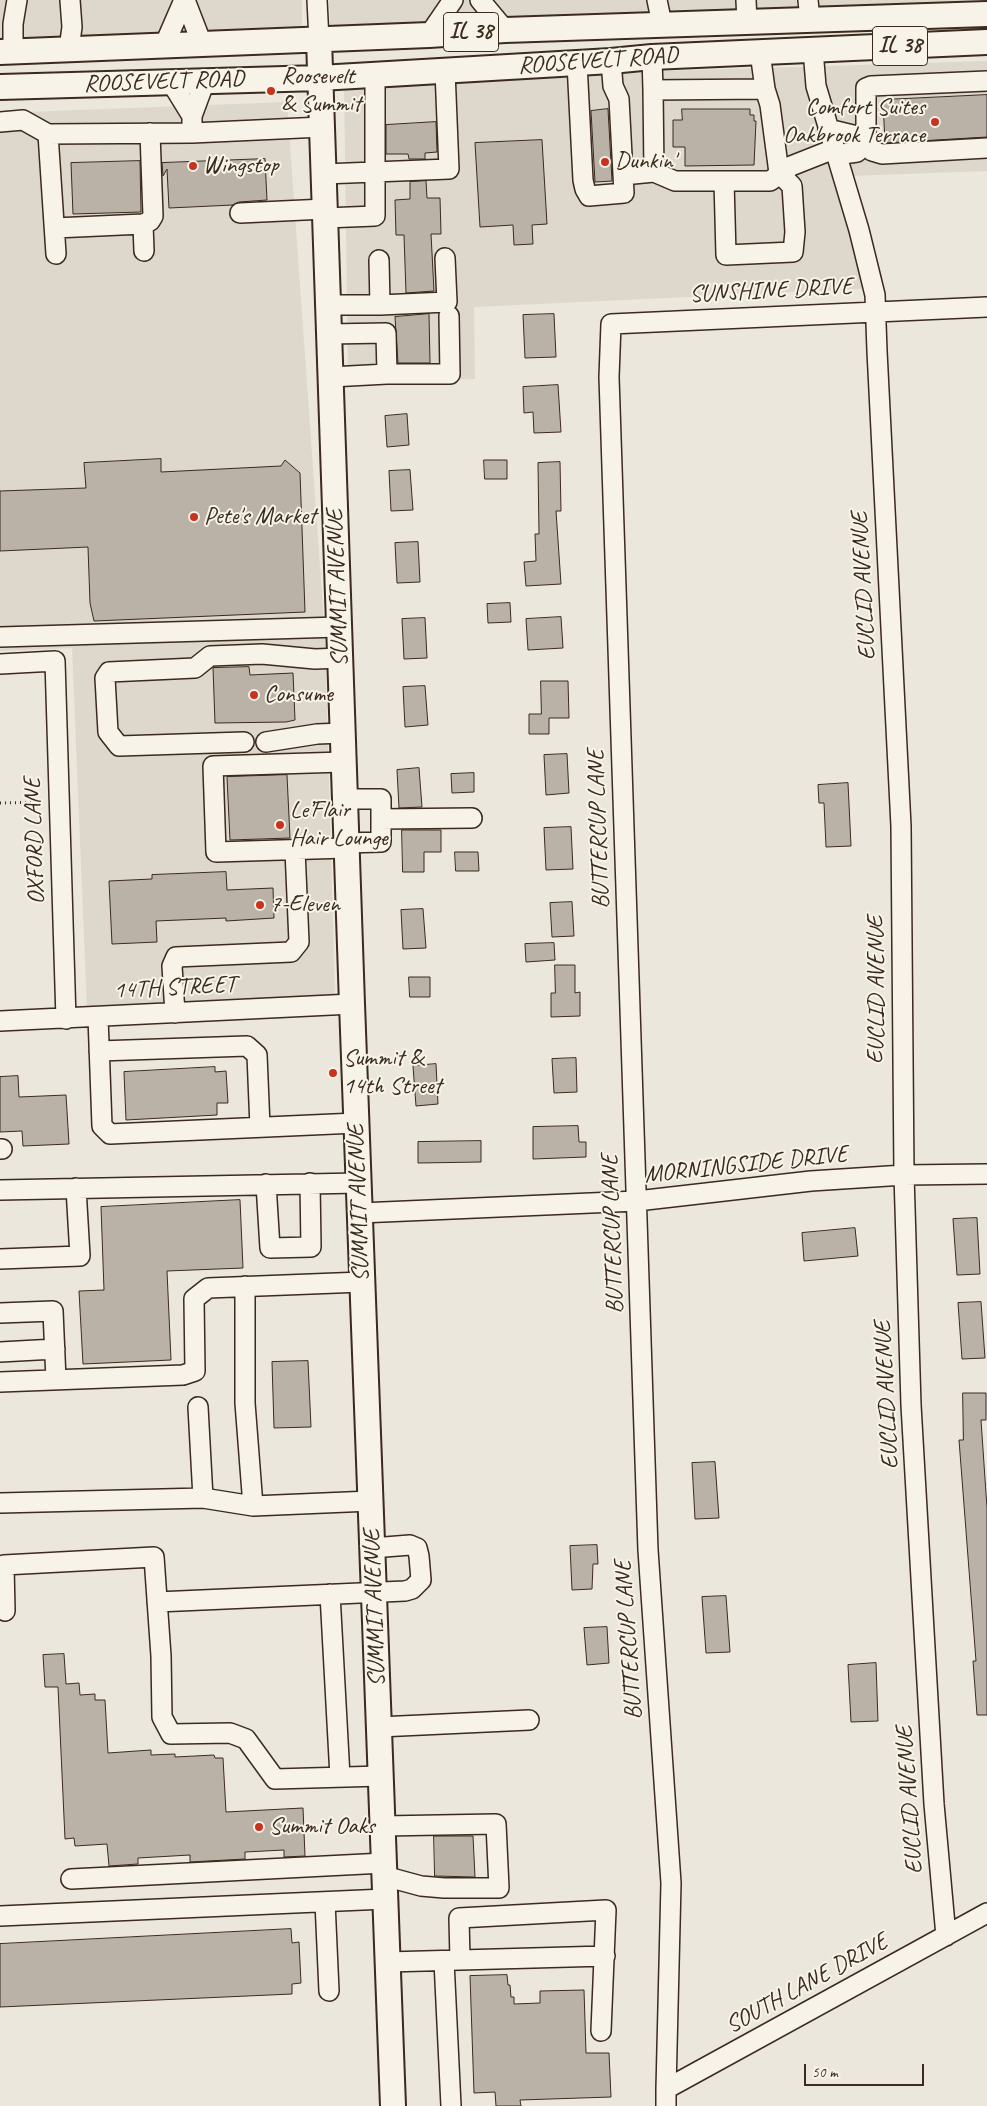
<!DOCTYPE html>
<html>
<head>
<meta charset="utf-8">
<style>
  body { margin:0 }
  #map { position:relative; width:987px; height:2106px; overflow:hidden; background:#ece7dc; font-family:Caveat,sans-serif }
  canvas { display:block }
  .scale { position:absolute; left:804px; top:2064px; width:120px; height:22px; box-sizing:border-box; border:2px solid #3b2a1e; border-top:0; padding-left:6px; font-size:15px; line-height:18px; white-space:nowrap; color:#3b2a1e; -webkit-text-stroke:4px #f7f3e8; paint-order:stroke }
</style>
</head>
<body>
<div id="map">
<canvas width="987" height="2106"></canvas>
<div class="scale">50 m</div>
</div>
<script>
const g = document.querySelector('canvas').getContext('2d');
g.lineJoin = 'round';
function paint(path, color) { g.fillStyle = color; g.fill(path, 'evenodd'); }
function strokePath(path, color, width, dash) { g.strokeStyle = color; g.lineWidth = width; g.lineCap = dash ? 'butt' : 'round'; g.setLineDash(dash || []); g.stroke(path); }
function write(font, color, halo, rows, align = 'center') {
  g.font = font + ' Caveat,sans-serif'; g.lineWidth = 4; g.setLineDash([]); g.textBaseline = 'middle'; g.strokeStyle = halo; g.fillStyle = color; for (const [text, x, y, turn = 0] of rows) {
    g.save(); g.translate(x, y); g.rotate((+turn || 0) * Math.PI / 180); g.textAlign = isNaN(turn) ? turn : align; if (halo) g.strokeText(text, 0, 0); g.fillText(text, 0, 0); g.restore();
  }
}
paint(new Path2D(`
  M0,0H302V30L0,45Z
  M329,0H797V10L330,28Z
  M815,0H987V3L816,12Z
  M987,61V171L850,176L882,288L474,307L475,379L348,382L344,81Z
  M287,102L325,637L335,996L87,1010L72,648L0,651V113Z`), '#ddd7cc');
const building = new Path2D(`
  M987,95V137L885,143L883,100Z
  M608,109L612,181L595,182L591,111Z
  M682,109H750V115H754V121H756L754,165L685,166V147H673V120H682Z
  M436,122L437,152L425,153V159H409L408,154H386V125Z
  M542,140L547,224L532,225L533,244L514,245L513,225L480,227L475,143Z
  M265,159L267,200L239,202L233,205L169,208L167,169L163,176L162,163Z
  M140,161L141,212L73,214L71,163Z
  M426,181L427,198H440L441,234H431L434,291L406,293L404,235H396L395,200L410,199V182Z
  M429,314L430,363H398L395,317Z
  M554,314L556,357L525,358L523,315Z
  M558,385L561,432L534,433L533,412L524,413L523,387Z
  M407,414L409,445L387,447L385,416Z
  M161,459V472L281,466L285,460L300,473L305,612L94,621L90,603L88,547L0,551V491L86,488L84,463Z
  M484,460H507V479H485Z
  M560,462L561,511H556L561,584L526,586L524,562L536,561L535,534H539L538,463Z
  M410,470L413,510L391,511L389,471Z
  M418,542L420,582L397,583L395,543Z
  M510,603L511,622L488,623L487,604Z
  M561,617L563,648L528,650L526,619Z
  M425,618L427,658L404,659L402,619Z
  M249,667L250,675L293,673L295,720L286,722L215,723L213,668Z
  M541,681H568L569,718H549V734H529V714H541Z
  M425,686L428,725L405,727L403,687Z
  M567,754L569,793L546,795L544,755Z
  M419,768L422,807L399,808L397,770Z
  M474,773V792L452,793L451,774Z
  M287,775L290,838L230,840L227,777Z
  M848,783L851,846L826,847L824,803H819L818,785Z
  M571,827L573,869L546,870L544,828Z
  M402,830H441V852H424V872H403Z
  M455,852H478L479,871H456Z
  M226,872L227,890L273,888L274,918L226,921V918L156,921L157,942L112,944L109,881L152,879V875Z
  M572,902L574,936L552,937L550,903Z
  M423,909L426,948L403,949L401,910Z
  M554,943L555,960L526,962L525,944Z
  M555,965H575V993L580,992V1016L551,1017V993H555Z
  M409,977H430V997H410Z
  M576,1058L577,1092L554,1093L552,1059Z
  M436,1064L438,1104L416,1106L413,1066Z
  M215,1067V1072L226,1071L228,1103H217V1115L126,1120L124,1072Z
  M18,1076L19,1097L66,1095L69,1144L23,1146L22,1131L0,1132V1077Z
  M578,1126L579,1142H586V1157L533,1159V1127Z
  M481,1141V1162L418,1163V1142Z
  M240,1200L243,1268L167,1271L171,1360L83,1364L79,1291L104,1290L101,1207Z
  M977,1218L980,1274L957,1275L953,1219Z
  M855,1228L858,1256L804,1261L802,1233Z
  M981,1302L985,1358L962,1359L958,1303Z
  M308,1361L311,1427L274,1428L272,1362Z
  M963,1393H986V1420H981L987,1508V1715H977L973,1661H976L959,1440H963Z
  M715,1462L719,1518L695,1519L692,1463Z
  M597,1545L598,1564H593L592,1589L572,1590L570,1546Z
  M726,1596L730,1652L706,1653L702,1597Z
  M607,1627L609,1663L587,1665L584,1628Z
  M64,1654L66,1684L79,1683L80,1695L95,1694V1700H105L108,1753L151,1750V1755L175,1754V1757L214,1755L215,1758H223L226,1812L303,1808L305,1856L284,1857V1850L245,1852V1859L190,1862V1855L138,1858V1864L109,1866L107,1844L75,1846L74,1838L65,1839L58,1687H45L43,1655Z
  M876,1663L878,1721L851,1722L848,1665Z
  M434,1836H473L475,1877L435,1876Z
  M291,1929L292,1943L299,1942L301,1983L292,1984V1994L0,2007V1944Z
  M507,1975L508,1985H510L511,1997H514V2004L540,2003V1991L584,1990L586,2053H609L611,2097L520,2100L521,2106H496L495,2092L474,2093L470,1976Z`);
paint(building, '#bab2a7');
strokePath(building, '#3b2a1e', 1);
const minor = new Path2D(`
  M185,0L202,44
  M317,0L319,40
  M480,0L505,30
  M657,0L662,24
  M746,0L747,22
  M808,0L810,20
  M429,35L453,0
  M164,46L184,0
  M69,49L72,27L70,0
  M813,50L816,86L859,230L875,295L877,351L901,826L904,1175L911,1405L934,1804L946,1936
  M13,52V24L17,0
  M652,57L653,90L765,89
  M577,63L583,180L585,189L589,196L624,193L619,99L613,86L611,61
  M987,81L871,86L866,88V143L872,151L882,154L987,148
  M171,82L192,116L205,81
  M653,90L654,172
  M192,116V133L322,127
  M0,122L23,120L48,134L192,133
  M828,129L857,136L866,143L857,152L836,155
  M48,134L56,254
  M324,174L449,169L445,71
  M623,175L654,172L675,181H770L791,166L834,149
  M724,181L726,255L793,252L795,232L792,186L779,173L770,105L765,89L760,52
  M240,213L325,209
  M325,218L375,216V75
  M143,224L144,251
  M55,228L143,224L150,221L153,216L150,133
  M328,305H380L379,260
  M380,305L447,302L445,258
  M329,334L386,333L387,374L331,377
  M387,374H450L449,316
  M0,637L339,627
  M0,664L55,661L66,1019
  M244,742L119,746L108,732L105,678L109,672L195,668L210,656L262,654L315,659L341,658
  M266,742L317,734L343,733
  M343,762L213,766L216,852L346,848
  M345,799H381V842L346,843
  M381,819L472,818
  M175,1013L172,966L176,957L291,952L299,942L295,850
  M98,1017L102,1126L110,1134L356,1123
  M0,1021L352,1004
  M99,1051L247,1046L257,1055L260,1127
  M0,1149H2
  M266,1184L270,1248L311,1247L310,1183
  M0,1190L359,1183
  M360,1213L637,1201L811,1181L904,1175L987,1174
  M0,1259L80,1256L76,1188
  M245,1286V1403L253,1506
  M0,1313L53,1311L56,1380
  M0,1352L55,1349
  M0,1382L183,1375L195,1371L194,1299L208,1288L362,1282
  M198,1407L203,1498
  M0,1503L203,1498L253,1506L371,1501
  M330,1594L340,1777
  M157,1602L405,1591L412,1589L421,1580L419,1556L417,1548L410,1545L372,1548
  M5,1611L4,1565L154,1557L161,1656L162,1717L171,1734L230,1733L246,1739L275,1779L381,1776
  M379,1727L529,1720
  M383,1826L496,1824L499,1888H444L421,1886L384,1876
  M71,1879L384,1863
  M325,1902L329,1991
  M0,1916L385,1899
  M460,1960L459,1918L606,1910L601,2031
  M444,1961L451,2106
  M388,1962L605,1956
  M666,2089L671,1883L648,1550L609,377L611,324L987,307
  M666,2106V2089L987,1913`);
const major = new Path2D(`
  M319,40L352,1004L393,2106
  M0,52L429,35L505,30L987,14
  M0,87L320,78L611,61L652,57L987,42`);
strokePath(minor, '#3b2a1e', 22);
strokePath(major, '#3b2a1e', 28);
strokePath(new Path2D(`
  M0,803L44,802`), '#3b2a1e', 3, [1, 4]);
strokePath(minor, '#f7f3e8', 19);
strokePath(major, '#f7f3e8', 24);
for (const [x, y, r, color] of [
  [271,91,5,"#c8321e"],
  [935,122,5,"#c8321e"],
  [605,162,5,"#c8321e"],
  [193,166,5,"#c8321e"],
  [194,517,5,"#c8321e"],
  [254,695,5,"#c8321e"],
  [280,825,5,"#c8321e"],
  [260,905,5,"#c8321e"],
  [333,1073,5,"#c8321e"],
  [259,1827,5,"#c8321e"]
]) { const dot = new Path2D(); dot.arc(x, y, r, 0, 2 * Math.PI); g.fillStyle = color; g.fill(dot); strokePath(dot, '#f7f3e8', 2); }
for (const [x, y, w] of [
  [471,32,55],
  [900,46,55]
]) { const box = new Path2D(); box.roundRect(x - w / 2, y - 19.5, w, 39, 4); g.fillStyle = '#f7f3e8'; g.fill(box); strokePath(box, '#3b2a1e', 1); }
write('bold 22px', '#3b2a1e', null, [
  ["IL 38",471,32],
  ["IL 38",900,46]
]);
write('24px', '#3b2a1e', '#f7f3e8', [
  ["ROOSEVELT ROAD",598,61,-4],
  ["ROOSEVELT ROAD",164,82,-2],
  ["SUNSHINE DRIVE",771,291,-3],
  ["EUCLID AVENUE",864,586,-93],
  ["SUMMIT AVENUE",338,588,-92],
  ["BUTTERCUP LANE",599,829,-92],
  ["OXFORD LANE",35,841,-92],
  ["14TH STREET",175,988,-3],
  ["EUCLID AVENUE",877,990,-90],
  ["MORNINGSIDE DRIVE",746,1165,-6],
  ["SUMMIT AVENUE",359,1203,-92],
  ["BUTTERCUP LANE",613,1234,-92],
  ["EUCLID AVENUE",887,1395,-93],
  ["SUMMIT AVENUE",375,1608,-92],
  ["BUTTERCUP LANE",629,1640,-94],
  ["EUCLID AVENUE",910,1800,-94],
  ["SOUTH LANE DRIVE",807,1984,-29]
]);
write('24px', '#3b2a1e', '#f7f3e8', [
  ["Roosevelt",281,77],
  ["& Summit",281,105],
  ["Comfort Suites",925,108,"right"],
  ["Oakbrook Terrace",925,136,"right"],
  ["Dunkin'",615,162],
  ["Wingstop",203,166],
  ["Pete's Market",204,517],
  ["Consume",264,695],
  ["Le’Flair",290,811],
  ["Hair Lounge",290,839],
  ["7-Eleven",270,905],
  ["Summit &",343,1059],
  ["14th Street",343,1087],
  ["Summit Oaks",269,1827]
], 'left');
</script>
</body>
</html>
